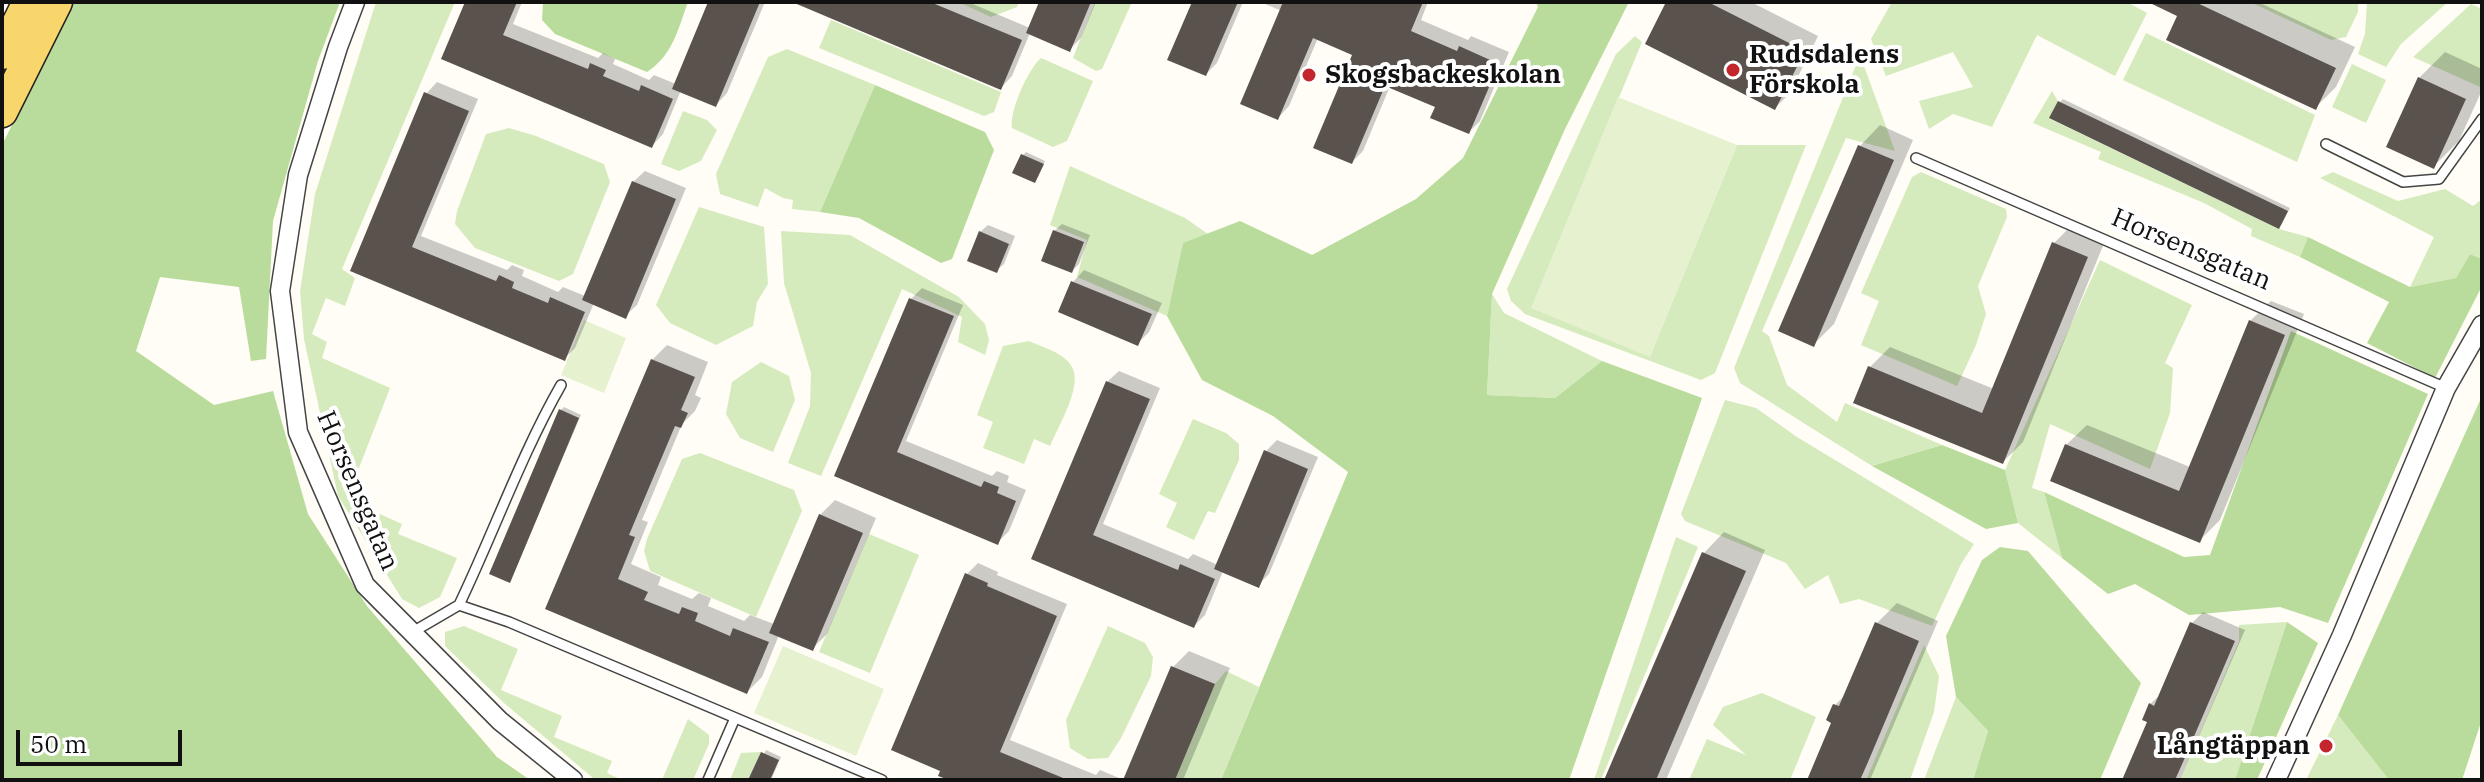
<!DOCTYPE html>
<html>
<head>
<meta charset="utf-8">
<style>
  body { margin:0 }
  #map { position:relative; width:2484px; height:782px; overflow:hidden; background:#fffdf5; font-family:"IBM Plex Serif",serif }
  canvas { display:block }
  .frame { position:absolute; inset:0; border:4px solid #111; pointer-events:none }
  .scale { position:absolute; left:16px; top:730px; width:166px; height:36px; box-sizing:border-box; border:4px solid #111; border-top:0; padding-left:10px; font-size:24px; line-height:28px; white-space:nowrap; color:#111; -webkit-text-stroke:6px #fff; paint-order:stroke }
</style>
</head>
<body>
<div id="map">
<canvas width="2484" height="782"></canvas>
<div class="frame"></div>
<div class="scale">50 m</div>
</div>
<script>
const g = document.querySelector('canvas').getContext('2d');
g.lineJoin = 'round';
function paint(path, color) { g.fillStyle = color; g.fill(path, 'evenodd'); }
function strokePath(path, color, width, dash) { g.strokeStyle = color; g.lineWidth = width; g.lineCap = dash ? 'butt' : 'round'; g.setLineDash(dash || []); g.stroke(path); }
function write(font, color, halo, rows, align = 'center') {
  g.font = font + ' "IBM Plex Serif",serif'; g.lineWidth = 8; g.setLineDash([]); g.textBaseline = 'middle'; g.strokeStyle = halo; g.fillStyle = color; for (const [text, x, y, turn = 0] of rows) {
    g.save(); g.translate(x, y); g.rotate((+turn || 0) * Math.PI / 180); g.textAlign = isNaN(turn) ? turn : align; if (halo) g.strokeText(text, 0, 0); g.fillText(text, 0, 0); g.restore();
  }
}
paint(new Path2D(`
  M376,2H455L342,269L355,278L345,306L326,298L312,334L327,342L322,358L390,388L347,499L402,524L398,534L457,558L440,597L419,608L402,599L338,496L304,339L300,291L315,194Z
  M958,2H1019L1017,7L991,17Z
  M1095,2H1132L1102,69L1096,71L1073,58Z
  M1892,2H2127L2147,13L2115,76L2037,35L1992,127L1953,114L1929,129L1919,101L1973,87L1953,52L1886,76L1871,39Z
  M2250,2H2358V12L2346,37L2331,40Z
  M2367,2H2448L2401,44L2386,67L2358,54L2365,34Z
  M2471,4L2482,9V84L2480,87L2413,57Z
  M831,20L1001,92L994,112L984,116L819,48Z
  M2146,33L2315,115L2297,162L2123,80Z
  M1635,36L1642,42L1532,307L1650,356L1737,145H1806L1715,373L1701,380L1525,314L1511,301L1507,289L1616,54Z
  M787,49L875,85L820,212L792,209L793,200L783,198L765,188L758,207L720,194L716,174L768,57Z
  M1860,55L1895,151L1846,138L1762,331L1769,336L1787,385L1837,422L1845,403L1942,445L1872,466L1740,383L1734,368Z
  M1041,58L1093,81L1067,141L1053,147L1012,128C1009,112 1028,69 1041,58Z
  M2352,64L2386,80L2366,123L2332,107Z
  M2052,91L2058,101L2050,119L2279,229L2308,237L2300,257L2251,236L2252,229L2204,203L2098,159L2101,152L2033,123Z
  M683,111L707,120L717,130L701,161L679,171L661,164Z
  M509,128L536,136L604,164L610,182L573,274L559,281L475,248L455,224L457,211L486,134Z
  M1070,166L1185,218L1208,234L1183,244L1167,316L1077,277L1087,240L1050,225Z
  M1921,172L2006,209L2007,217L1978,286L1986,314L1976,345L1957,386L1861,345L1879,301L1861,293L1912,177Z
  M2333,172L2398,201L2445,189L2473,206L2482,199V259L2470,254L2456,278L2410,287L2434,237L2320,178Z
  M699,207L764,227L768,284L757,302L753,326L716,345L670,323L656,305Z
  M781,231L850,235L959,297L985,324L989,340L985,355L958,342L962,317L902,289L821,476L788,463L810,406L811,373L784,283Z
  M2100,260L2192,305L2165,363L2173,368L2170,413L2150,469L2050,424L2032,488L2044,492L2062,558L2018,523L2005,470Z
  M1492,294L1504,313L1602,361L1555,398L1487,395Z
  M1029,341C1042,347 1065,353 1072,367C1083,386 1058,427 1050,446L1034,439L1024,464L983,448L993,422L977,415L1003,346Z
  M761,362L789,376L795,400L773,452L740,438L726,414L732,382Z
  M1725,400L1756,408L1797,437L1974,544L1961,564L1932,626L1859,599L1840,604L1828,575L1805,589L1786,563L1685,521L1681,514Z
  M1193,419L1226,433L1239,444V460L1215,513L1208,511L1194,540L1166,527L1177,503L1159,494Z
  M700,453L794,490L802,511L756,617L650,571L644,551L647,539L682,459Z
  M869,534L919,555L870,673L819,652Z
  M1676,537L1698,547L1601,780H1594Z
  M2287,622L2235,780H2180L2239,641V625Z
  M464,626L518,649L501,690L562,716L554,737L612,761L607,773L622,780L593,778L504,703L445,646V632Z
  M1108,626L1145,643L1153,657L1151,676L1121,738L1108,758L1088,759L1070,748L1066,720Z
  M1924,645L1939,676L1934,712L1910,780H1866Z
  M1226,671L1259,687L1221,780H1175L1215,684Z
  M1762,693L1816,717L1790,780H1689L1707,739L1746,755L1713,725L1723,707Z
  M1956,697L1988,731L1973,780H1924Z
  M2338,715L2389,780H2306Z
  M688,719L709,735V744L693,780H662Z
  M761,752L748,780H730L741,753Z`), '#d5ebbd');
paint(new Path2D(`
  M73,2H340L318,61L273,221L266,359L251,361L239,287L160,277L136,351L214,405L273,391L308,514L367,606L497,757L530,780H2V145Z
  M543,2H688C678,29 673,55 647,72L555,34L542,20Z
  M1536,2H1629L1565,129L1492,294L1487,395L1555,398L1602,361L1702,398L1569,780H1221L1348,472L1273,416L1202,380L1167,316L1183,243L1240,221L1312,255L1416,199L1463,158L1538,7Z
  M875,85L985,132L994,150L952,259L941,263L859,218L820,212Z
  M2308,237L2410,287L2456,278L2470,254L2482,259V286L2435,378L2367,343L2389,302L2300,257Z
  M2291,331L2428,394L2328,623L2280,607L2189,615L2135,584L2108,594L2062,558L2044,492L2184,557L2210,555Z
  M2482,396V719L2462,780H2389L2338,715Z
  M1942,445L2005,470L2018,523L1986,529L1872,466Z
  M2000,547L2028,551L2141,683L2100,780H1973L1988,731L1956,697L1946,636L1982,560Z
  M2287,622L2318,643L2257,780H2235Z`), '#b9dc9c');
paint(new Path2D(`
  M1618,97L1737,145L1650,357L1531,308Z
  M584,320L626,338L604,393L561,375Z
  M783,646L884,689L856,756L754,713Z`), '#e6f2cf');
paint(new Path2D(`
  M467,2H522L513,24L598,58L603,53L615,59L613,64L649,80L654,75L676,84L709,5L704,2H765L727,93L716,105L681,90L663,134L652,146L443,58Z
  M806,2H968L1030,28L1041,2H1096L1081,38L1070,49L1030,33L1012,76L1001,88Z
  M1194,2H1243L1217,63L1206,74Z
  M1260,2H1428L1421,20L1468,40L1471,36L1509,52L1480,121L1469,132L1437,106L1390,86L1363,151L1352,162L1355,54L1318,38L1289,106L1278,118L1282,11Z
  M1668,2H1751L1818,36L1790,93L1775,108Z
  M2152,2H2258L2355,47L2336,87L2316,107L2180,16Z
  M2445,52L2482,69V90L2459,141L2433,167L2419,78Z
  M437,82L478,99L421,236L507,270L512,265L524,270L522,276L558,292L563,287L585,296L633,182L645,171L686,188L637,305L625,316L594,303L575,348L564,359L352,270L426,94Z
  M2063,99L2290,208L2282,224L2279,227L2060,102Z
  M1880,125L1913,140L1834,324L1814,344L1781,330L1860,146Z
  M1026,152L1045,161L1035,181L1023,155Z
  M2074,223L2107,236L2023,442L2003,462L1870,367L1890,347L1994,389L2054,243Z
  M1062,224L1090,235L1079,264L1072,271L1054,231Z
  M988,225L1015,236L1004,264L996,271L980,232Z
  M1084,270L1162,303L1149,332L1138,343L1060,311L1073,282Z
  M922,288L963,305L906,441L992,476L997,471L1009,476L1007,482L1026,490L1009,531L998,542L837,475L911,299Z
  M2271,301L2304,314L2220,520L2199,541L2066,445L2087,425L2190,467L2250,321Z
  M667,345L708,362L695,395L701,398L695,411L682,424L642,520L648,522L631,564L661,577L658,585L692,599L699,593L711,598L708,606L744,621L750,615L774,624L820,515L835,500L876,518L827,634L812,649L779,635L762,677L747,692L548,608L652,360Z
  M1119,371L1160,388L1103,524L1188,559L1193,554L1218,565L1266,451L1277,440L1318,457L1269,574L1258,585L1223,571L1205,615L1194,626L1033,558L1107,382Z
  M564,407L581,415L512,577L561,410Z
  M1724,532L1765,550L1666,780H1606L1704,553Z
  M978,563L998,572L997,575L1067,604L1010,740L1096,775L1100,770L1124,780H954L967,574Z
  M1897,603L1938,621L1870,780H1809L1834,722L1835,705L1846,694L1876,624Z
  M2203,612L2245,630L2180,780H2124L2150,721V704L2162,693L2192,623Z
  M1189,651L1230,668L1183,780H1125L1173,667Z
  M766,750L781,757L771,780H751Z`), '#0003');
paint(new Path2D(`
  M465,2H517L503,35L588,69L590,63L606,70L603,76L639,91L641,85L673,99L652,148L441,59Z
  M708,2H760L716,107L672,89Z
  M792,2H930L1022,40L1001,90Z
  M1039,2H1091L1070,52L1026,33Z
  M1192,2H1238L1206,76L1167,60Z
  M1283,2H1423L1411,31L1457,51L1459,46L1499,64L1469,134L1430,118L1435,107L1385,86L1352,164L1313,148L1352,55L1313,38L1278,120L1240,104Z
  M1666,2H1708L1805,51L1775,110L1645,44Z
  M2148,2H2195L2336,68L2316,110L2166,40L2177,16Z
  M2418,77L2466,99L2434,169L2386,147Z
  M424,92L469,111L412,247L496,281L499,275L514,282L512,288L548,303L550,297L585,312L565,361L350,271Z
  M2058,101L2288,211L2279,229L2049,118Z
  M1858,145L1894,160L1814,347L1778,331Z
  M1021,154L1044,164L1035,183L1012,173Z
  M632,181L676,199L626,319L582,300Z
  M1053,230L1084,242L1072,273L1041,261Z
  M979,231L1009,244L997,273L967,261Z
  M2052,242L2088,257L2003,464L1853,403L1868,366L1982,413Z
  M1071,281L1152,314L1138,346L1058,312Z
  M909,298L954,316L897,452L981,487L984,481L999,487L997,493L1016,501L998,545L834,476Z
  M2249,320L2285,335L2200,543L2050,481L2065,444L2179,491Z
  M651,359L695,377L681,410L688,413L681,428L675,426L629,535L635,537L618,579L648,592L644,600L679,614L682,607L698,613L695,621L730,636L733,628L769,642L747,694L545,609Z
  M1106,381L1150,399L1093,535L1178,570L1180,564L1215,579L1194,628L1031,559Z
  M559,409L579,418L510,583L489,574Z
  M1264,450L1308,469L1259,588L1214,569Z
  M819,514L863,533L813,651L769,633Z
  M1702,552L1746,571L1720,630L1656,780H1604Z
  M965,573L988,583L987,586L1057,616L1000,752L1068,780H949L938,776L940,771L891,750Z
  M1875,622L1919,641L1868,762L1860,780H1807L1831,723L1826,720L1833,704L1839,706Z
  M2190,622L2235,641L2183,762L2175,780H2122L2147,722L2142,720L2149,703L2154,706Z
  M1171,666L1215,684L1175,780H1123Z
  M761,752L779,760L770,780H748Z`), '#5a524d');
const service = new Path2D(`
  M2326,144L2403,182L2439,179L2482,119
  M1916,158L2446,388
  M459,605C494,532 521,455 561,385
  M411,633L459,605L509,622L882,780
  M708,780L735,718`);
const minor = new Path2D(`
  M355,2L338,47L298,175L280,291L298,432L365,585L500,721L573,780
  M2276,780L2342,635L2446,388L2482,325`);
const primary = new Path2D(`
  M2,54L28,2
  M2,112L57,2`);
strokePath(service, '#444', 12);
strokePath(minor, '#444', 21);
strokePath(primary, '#222', 33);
strokePath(service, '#fff', 9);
strokePath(minor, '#fff', 18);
strokePath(primary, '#f9d66b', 30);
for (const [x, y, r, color] of [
  [1733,70,8,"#c4262e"],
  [1309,75,8,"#c4262e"],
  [2326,746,8,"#c4262e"]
]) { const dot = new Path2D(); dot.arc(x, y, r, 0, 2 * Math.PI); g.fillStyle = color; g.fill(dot); strokePath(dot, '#fff', 3); }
write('bold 26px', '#111', '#fff', [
  ["Rudsdalens",1749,55],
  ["Förskola",1749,85],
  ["Skogsbackeskolan",1325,75],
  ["Långtäppan",2310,746,"right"]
], 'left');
write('26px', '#111', '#fff', [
  ["Horsensgatan",2191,250,23],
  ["Horsensgatan",357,491,67]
]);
</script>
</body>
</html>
